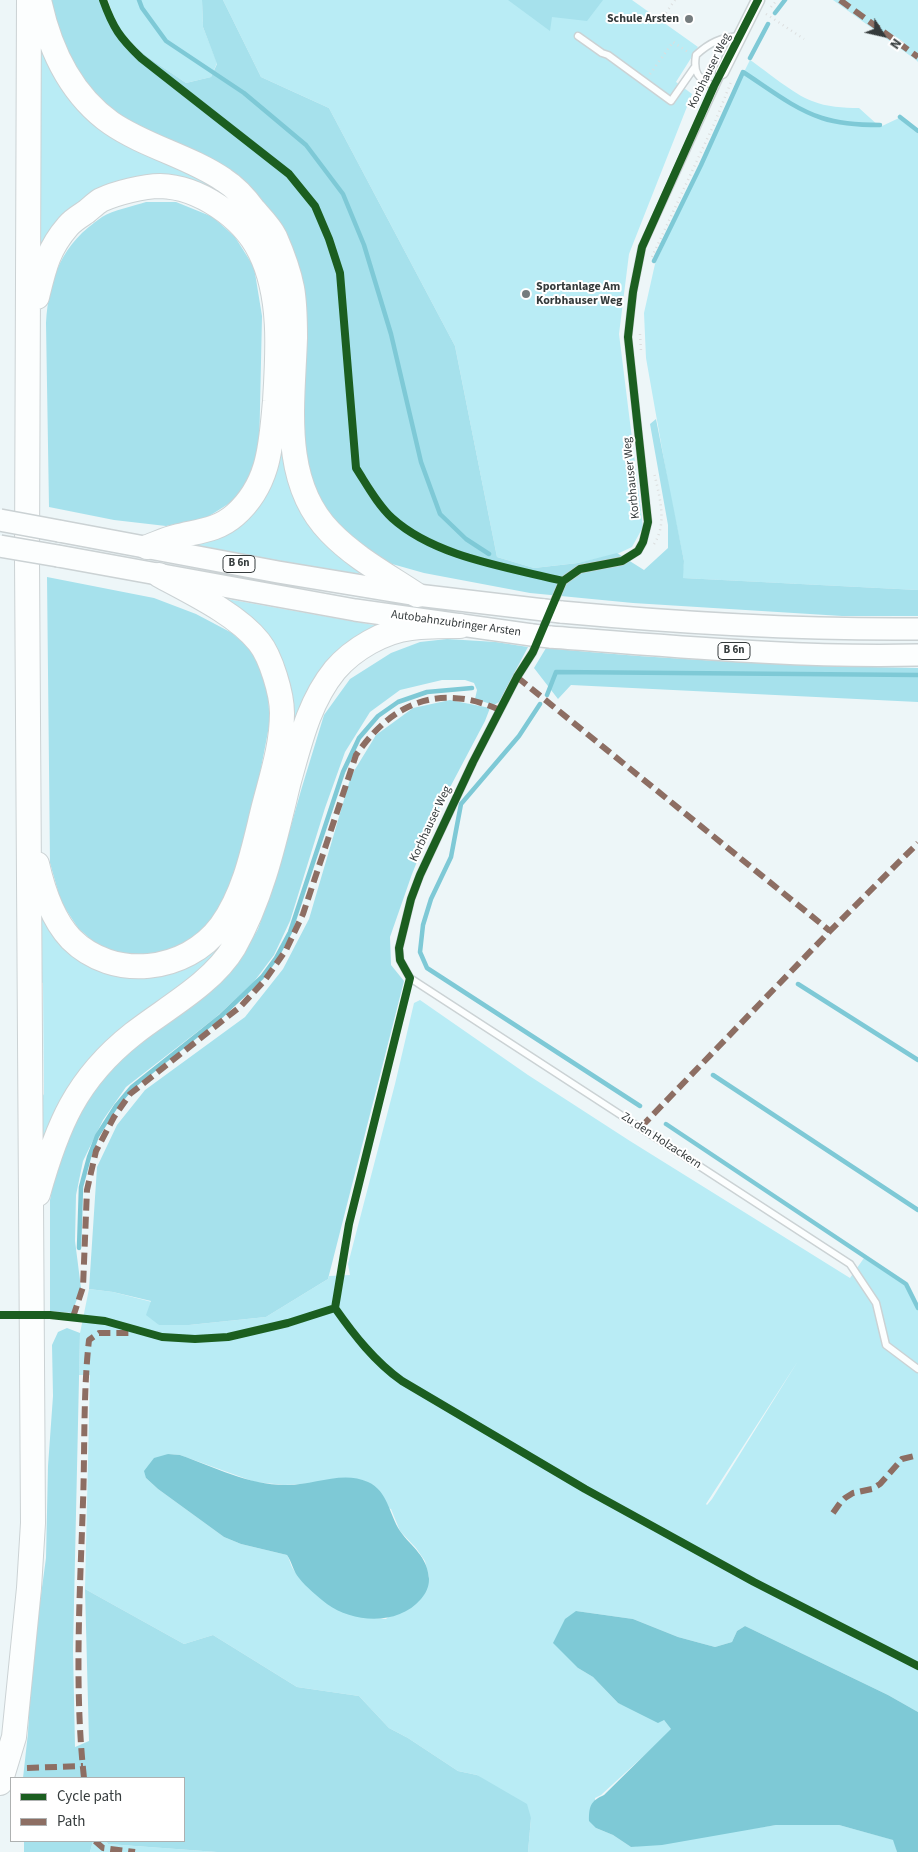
<!DOCTYPE html>
<html>
<head>
<meta charset="utf-8">
<style>
  body { margin:0 }
  #map { position:relative; width:918px; height:1852px; overflow:hidden; background:#edf6f8; font-family:"Source Sans 3",sans-serif }
  canvas { display:block }
  .legend { position:absolute; left:10px; top:1777px; width:175px; height:65px; box-sizing:border-box; background:#fff; border:1px solid #aeb1b1; margin:0; padding:6px 9px; list-style:none; font-size:15px; color:#353b3c }
  .legend li { display:flex; align-items:center; gap:10px; height:25px }
  .legend b { width:25px; border:1px solid #aeb1b1 }
  .north { position:absolute; left:858px; top:10px; width:50px; height:50px; -webkit-text-stroke:4px #fff; paint-order:stroke; rotate:125deg; font-size:14px; font-weight:700; line-height:20px; text-align:center; color:#353b3c }
  .north::after { content:''; display:block; margin:auto; width:18px; height:22px; background:#353b3c; clip-path:polygon(50% 0,100% 100%,50% 72%,0 100%) }
</style>
</head>
<body>
<div id="map">
<canvas width="918" height="1852"></canvas>
<ul class="legend">
<li><b style="height:6px;background:#1b5e20"></b>Cycle path</li>
<li><b style="height:6px;background:#8d6e63"></b>Path</li>
</ul>
<div class="north">N</div>
</div>
<script>
const g = document.querySelector('canvas').getContext('2d');
g.lineJoin = 'round';
function paint(path, color) { g.fillStyle = color; g.fill(path, 'evenodd'); }
function strokePath(path, color, width, dash) { g.strokeStyle = color; g.lineWidth = width; g.lineCap = dash ? 'butt' : 'round'; g.setLineDash(dash || []); g.stroke(path); }
function write(font, color, halo, rows, align = 'center') {
  g.font = font + ' "Source Sans 3",sans-serif'; g.lineWidth = 4; g.setLineDash([]); g.textBaseline = 'middle'; g.strokeStyle = halo; g.fillStyle = color; for (const [text, x, y, turn = 0] of rows) {
    g.save(); g.translate(x, y); g.rotate((+turn || 0) * Math.PI / 180); g.textAlign = isNaN(turn) ? turn : align; if (halo) g.strokeText(text, 0, 0); g.fillText(text, 0, 0); g.restore();
  }
}
paint(new Path2D(`
  M108,0H202L203,27L217,63L211,77L186,83C166,69 143,56 127,38C117,28 112,13 108,0Z
  M223,0H632L698,47L676,82L692,94L629,254L619,334L643,527L632,547L617,554L578,563L534,568L497,557L455,346L329,108L261,77Z
  M833,0H918V62L916,60Z
  M37,22C49,66 74,106 112,132C136,147 162,156 187,169C221,185 250,210 268,245C298,304 282,370 285,434C286,444 285,454 287,464C290,479 296,493 302,507C307,517 314,530 322,539C333,550 347,560 360,570L359,575L192,545L194,542C239,538 274,494 279,450C281,431 280,412 281,393C284,360 286,325 281,292C271,234 226,189 168,180C157,178 141,182 130,184C105,190 94,195 74,212C69,216 63,220 59,224C49,236 43,253 37,268H36L35,23Z
  M750,60C768,72 793,94 812,101C827,107 843,108 859,108L880,127L899,118L918,134V590L682,578L684,561L670,494L646,358L644,313L655,264L707,154L727,106Z
  M227,599L379,626L337,656L224,949L170,999L41,1156L38,1103L44,1094L43,983L38,981V894L60,941L178,967L291,713L226,602Z
  M420,1000L528,1075L630,1141L850,1278L864,1258L905,1285L918,1310V1712L888,1695L745,1626L737,1631L732,1642L715,1647L678,1637L633,1619L576,1611L578,1668L593,1677L618,1703L664,1720L672,1730L601,1795L595,1798L596,1828L613,1835L631,1847L776,1825H839L894,1840L897,1852H528L531,1818L477,1775L458,1771L408,1738L389,1728L359,1696L297,1687L213,1635L184,1644L85,1589L90,1375H79L80,1333L89,1289L113,1292L152,1302L159,1325H189L266,1317L328,1279L329,1276L350,1275L348,1264L395,1084L414,1003ZM798,1361L712,1499L707,1505L706,1504ZM168,1454L180,1455L255,1482L285,1485L315,1483L391,1509L400,1531L416,1548L425,1561L429,1577L386,1619C349,1617 332,1611 307,1583C302,1579 296,1574 293,1569C290,1564 290,1560 287,1555L241,1544L224,1537L158,1489L146,1478Z
  M93,1841H106L108,1844L217,1852H90Z`), '#b9ecf5');
paint(new Path2D(`
  M50,0H107C112,13 117,28 127,38C143,56 166,69 186,83L211,77L217,64L203,27L202,0H223L261,77L329,108L455,346L497,557L534,568L578,563L617,553L644,570L668,548V525L650,424L656,419L684,561L683,578L918,590V616H842L633,603L530,593L424,573L385,562L357,543L333,520L319,497L305,459L302,384L307,323L304,295L288,244L146,131L116,114L90,89L70,60L53,17Z
  M508,0H603L587,21L552,17L550,31Z
  M146,202H176L213,217L235,237L254,267L262,316L259,454L250,477L233,501L206,518L166,526L114,520L49,507L46,323C49,277 62,244 102,217C113,210 134,206 146,202Z
  M47,577L154,598L196,614L232,633L249,648L260,664L268,697L270,721L250,826L234,875L218,912L195,939L169,955H138L103,950L78,928L61,902L50,863Z
  M447,639L496,642L528,647L499,702L494,705L475,699L477,690L474,683L465,680H442L400,690L370,712L345,752L325,808L290,921L274,955L253,983L215,1018L126,1087L103,1120L83,1161L76,1195L75,1241L81,1288L72,1313L50,1311V1200L58,1157L73,1121L94,1088L116,1063L218,984L242,956L258,929L276,878L302,787L324,715L350,679L391,653L420,642Z
  M546,648C670,660 793,666 918,668V702L571,685L558,699L534,668Z
  M450,700L490,708L485,721L437,812L412,874L390,937L391,965L404,981L328,1279L266,1317L189,1325H159L146,1315L151,1301L113,1292L89,1289L97,1167L117,1125L145,1090L245,1017L283,969L309,919L351,776L376,735L413,708Z
  M67,1328L80,1333L73,1649L75,1747L89,1741L85,1589L184,1644L213,1635L297,1687L359,1696L389,1728L408,1738L458,1771L477,1775L527,1804L531,1818L528,1852H217L108,1844L106,1841H184V1778H23L28,1733L31,1668L46,1558L48,1466L53,1396L52,1345L58,1332Z
  M24,1841H93L90,1852H24Z`), '#a6e1ec');
paint(new Path2D(`
  M168,1454L180,1455C214,1467 249,1485 285,1485C312,1486 342,1470 368,1482C388,1491 389,1514 400,1531C412,1548 427,1555 429,1579C429,1587 426,1593 421,1599C398,1626 353,1623 327,1604C318,1597 306,1587 299,1578C293,1571 292,1562 287,1555L241,1544L224,1537L158,1489L146,1478L144,1471L154,1458Z
  M576,1611L633,1619L678,1637L715,1647L732,1642L737,1631L745,1626L888,1695L918,1712V1852H897L893,1840L839,1825H776L662,1845L631,1847L613,1835L596,1828L589,1821C589,1807 590,1801 604,1795L671,1729L664,1720L658,1723L618,1703L593,1677L578,1668L553,1643L565,1619Z`), '#7ec9d6');
strokePath(new Path2D(`
  M139,0L142,8L166,41L244,93L306,145L343,194L364,245L391,334L421,462L440,514L466,539L489,554
  M775,13L785,0
  M750,58L768,24
  M900,117L918,131
  M654,261L701,165L743,72C768,88 794,109 822,118C840,124 861,125 880,125
  M547,695L556,672L918,675
  M540,704L519,736L461,804L451,857L431,899L423,925L420,952L427,968L640,1106
  M798,984L918,1060
  M713,1075L918,1210
  M666,1124L906,1284L918,1308
  M79,1248L81,1187L89,1157L97,1136L116,1106L132,1087L221,1016L262,977L276,958L290,932L343,772L359,738L378,716L398,702L427,692L472,688`), '#7ec9d6', 4.5);
const service = new Path2D(`
  M578,36L602,53L608,55L671,101L694,68
  M722,72L642,247L633,292L628,337L648,522L643,542L638,551L622,561L580,569L563,581L533,652L517,677L473,762L420,875L411,899L399,948L400,960L410,978L850,1264L876,1303L886,1345L918,1369
  M714,86C698,79 693,73 696,55C709,43 721,37 740,36`);
const minor = new Path2D(`
  M722,72L758,0`);
const trunk = new Path2D(`
  M59,531L278,572L417,595L544,610
  M58,556L355,610L532,635
  M561,612C680,623 798,630 918,629
  M550,637C673,646 795,658 918,655`);
const motorway = new Path2D(`
  M39,0C49,47 70,94 111,123C146,147 189,156 224,180C235,187 246,199 254,210C261,218 270,227 275,237C282,253 289,272 292,288C295,304 295,322 295,338C293,403 280,481 330,532C355,558 387,575 417,595
  M37,297C44,268 48,249 68,226C73,220 80,216 86,212C91,208 96,203 101,200C116,193 144,186 160,186C199,187 243,217 260,252C282,296 278,353 275,401C271,444 270,484 235,515C217,531 197,531 175,537C166,539 156,544 147,547
  M37,864C43,890 52,919 71,939C113,981 186,973 221,926C246,891 254,846 264,806C272,775 282,745 282,713C282,694 271,657 259,642C237,614 190,592 159,575
  M38,1194C57,1126 76,1079 133,1034C166,1008 212,984 234,947C263,896 275,838 289,781C300,742 309,702 335,670C353,649 384,631 411,628C427,626 444,626 460,626
  M0,1783L14,1737L29,1588L33,1523L27,558L29,0`);
strokePath(service, '#cbd2d4', 9);
strokePath(minor, '#cbd2d4', 15);
strokePath(trunk, '#cbd2d4', 24);
strokePath(motorway, '#cbd2d4', 26);
strokePath(new Path2D(`
  M771,7L777,0
  M766,14L804,39
  M663,17L675,0
  M650,74L673,42L688,52
  M652,257L715,122L731,82
  M640,334L641,351
  M654,544C668,523 659,495 654,472`), '#dcdede', 2.5, [1, 4]);
strokePath(service, '#fcfefe', 6);
strokePath(minor, '#fcfefe', 12);
strokePath(trunk, '#fcfefe', 21);
strokePath(motorway, '#fcfefe', 24);
const trunkBridge = new Path2D(`
  M0,520L59,531
  M0,546L58,556
  M544,610L561,612
  M532,635L550,637`);
strokePath(trunkBridge, '#cbd2d4', 24, []);
strokePath(trunkBridge, '#fcfefe', 21);
strokePath(new Path2D(`
  M840,0L918,57
  M517,677L830,931
  M641,1127L830,931L918,843
  M73,1317L83,1287L87,1190L96,1151L114,1117L130,1094L241,1006L265,980L286,950L303,914L356,755C384,715 419,690 470,700C480,702 490,706 500,710
  M833,1513L840,1503L845,1498L853,1493L872,1489L880,1484L902,1459L918,1455
  M27,1768L83,1766
  M84,1778C74,1687 80,1594 83,1502C85,1448 83,1393 89,1340L99,1333H131
  M95,1841L103,1848L135,1852`), '#8d6e63', 6, [12, 6]);
strokePath(new Path2D(`
  M103,0C113,28 120,38 141,58L289,174L315,206L329,239L340,273L356,468C367,485 377,504 392,518C435,557 507,567 563,581
  M335,1308L349,1224L410,978L400,960L399,948L411,899L420,875L473,762L517,677L533,652L563,581L580,569L622,561L638,551L643,542L648,522L628,337L633,292L642,247L714,86L758,0
  M335,1308C354,1335 375,1362 402,1381L585,1489L754,1582L918,1666
  M0,1315H50L105,1321L162,1337L195,1339L228,1337L288,1323L335,1308`), '#1b5e20', 8);
for (const [x, y, r, color] of [
  [689,19,5,"#757c7e"],
  [526,294,5,"#757c7e"]
]) { const dot = new Path2D(); dot.arc(x, y, r, 0, 2 * Math.PI); g.fillStyle = color; g.fill(dot); strokePath(dot, '#fff', 2); }
for (const [x, y, w] of [
  [239,564,32],
  [734,651,32]
]) { const box = new Path2D(); box.roundRect(x - w / 2, y - 8.5, w, 17, 4); g.fillStyle = '#fff'; g.fill(box); strokePath(box, '#353b3c', 1); }
write('bold 11px', '#353b3c', null, [
  ["B 6n",239,564],
  ["B 6n",734,651]
]);
write('bold 12px', '#353b3c', '#fff', [
  ["Schule Arsten",679,19],
  ["Sportanlage Am",536,287,"left"],
  ["Korbhauser Weg",536,301,"left"]
], 'right');
write('12px', '#353b3c', '#fff', [
  ["Korbhauser Weg",710,71,-64],
  ["Korbhauser Weg",632,478,-96],
  ["Autobahnzubringer Arsten",456,624,8],
  ["Korbhauser Weg",431,824,-65],
  ["Zu den Holzackern",661,1141,33]
]);
</script>
</body>
</html>
